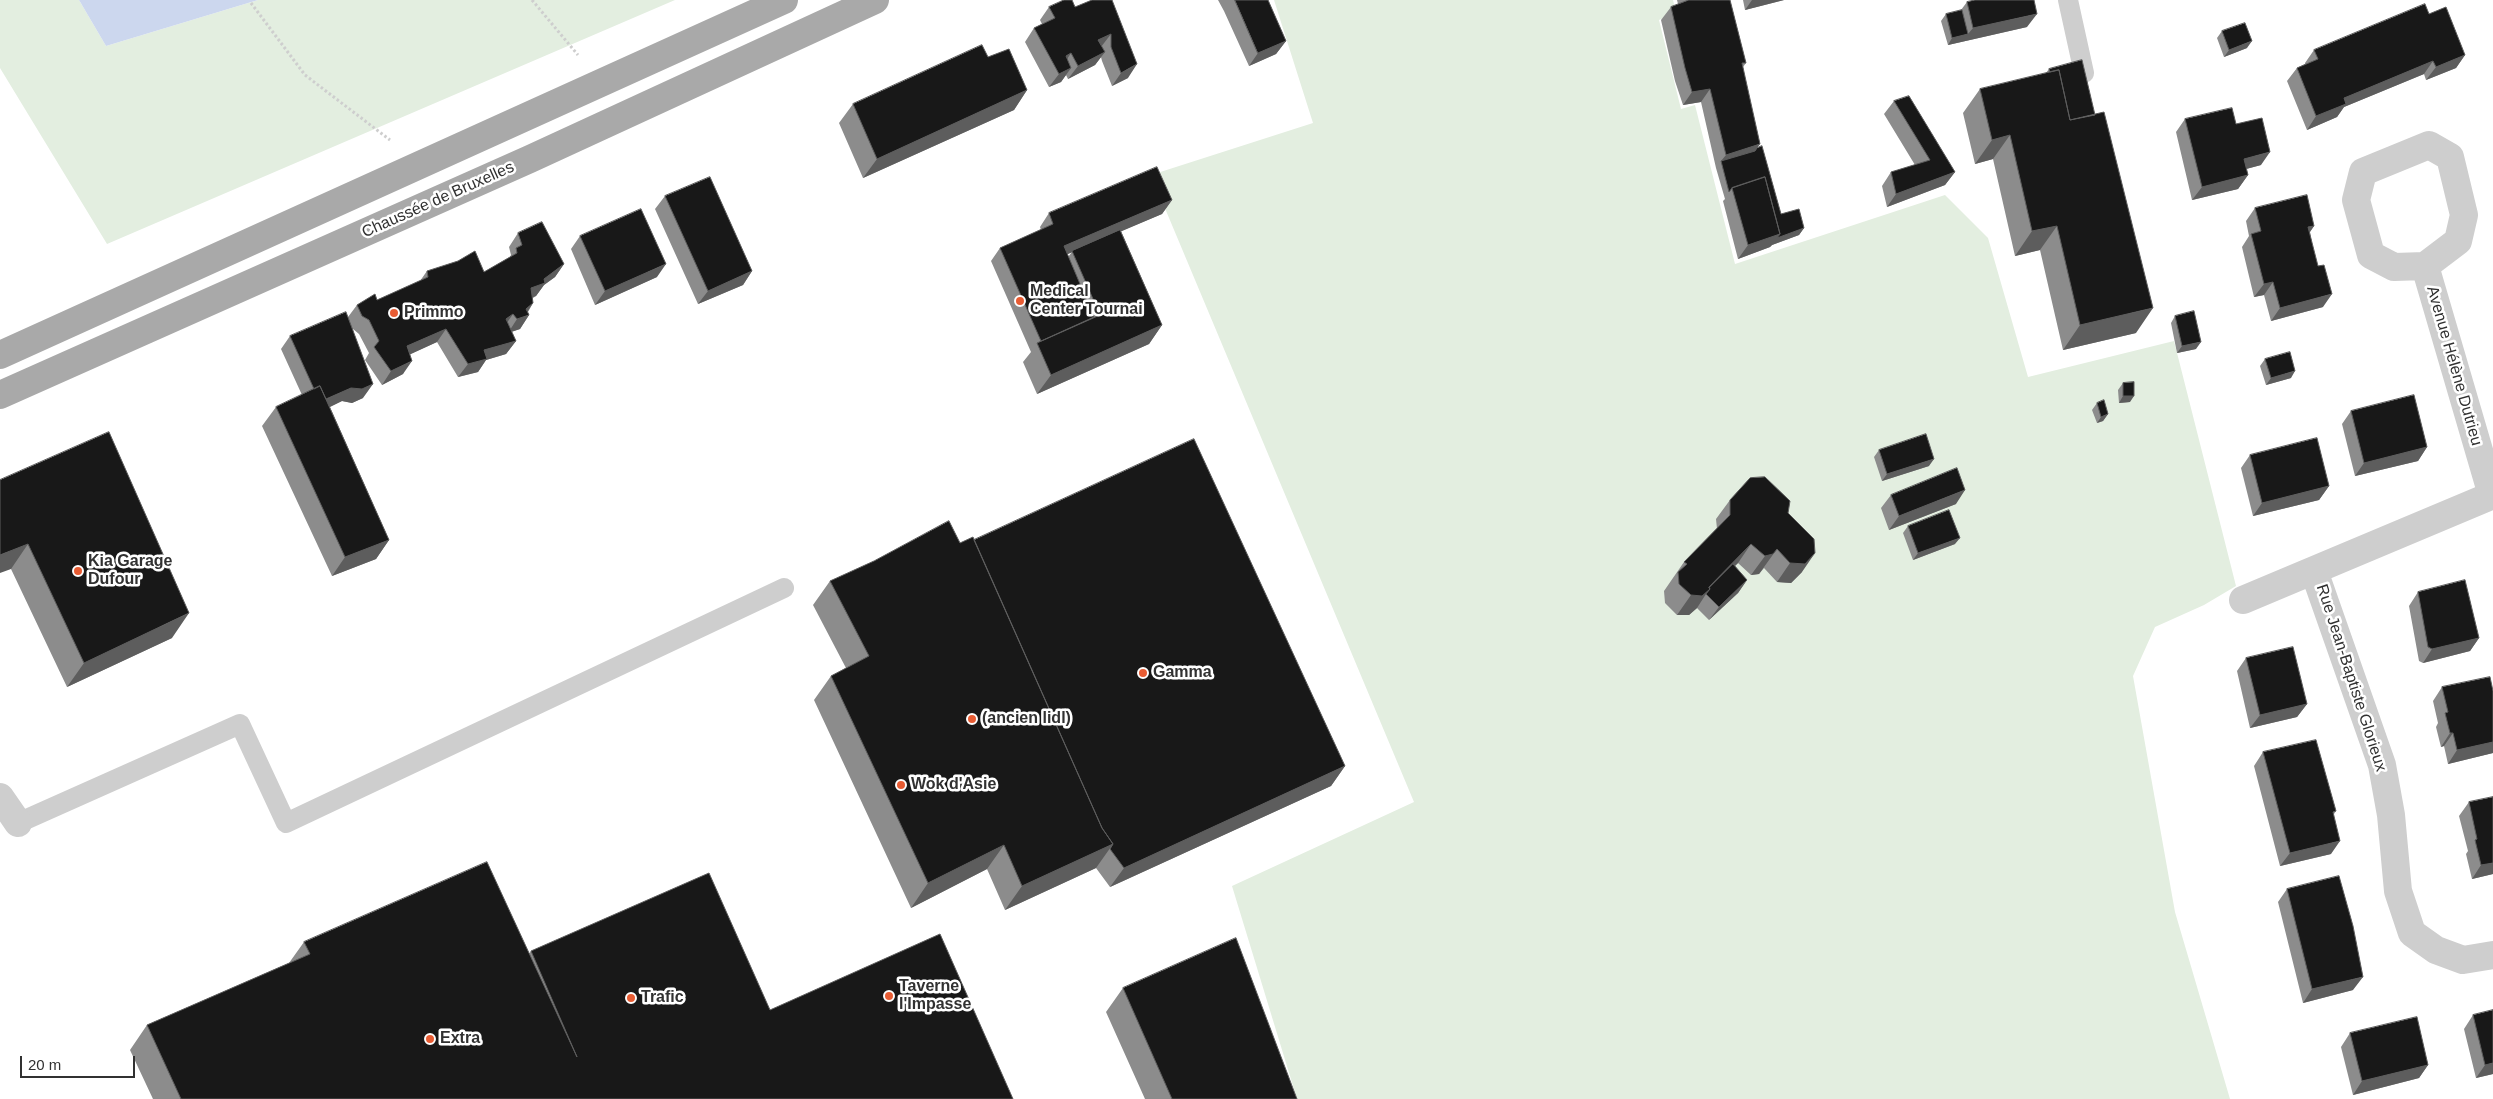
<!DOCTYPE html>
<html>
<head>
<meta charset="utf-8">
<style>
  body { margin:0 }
  #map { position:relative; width:2493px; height:1099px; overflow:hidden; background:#fff; font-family:Helvetica,sans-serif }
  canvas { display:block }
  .scale { position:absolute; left:20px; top:1056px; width:115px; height:22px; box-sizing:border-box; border:2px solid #313131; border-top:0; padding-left:6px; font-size:15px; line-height:18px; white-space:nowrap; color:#313131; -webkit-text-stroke:4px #fff; paint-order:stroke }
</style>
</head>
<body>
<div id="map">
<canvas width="2493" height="1099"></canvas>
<div class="scale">20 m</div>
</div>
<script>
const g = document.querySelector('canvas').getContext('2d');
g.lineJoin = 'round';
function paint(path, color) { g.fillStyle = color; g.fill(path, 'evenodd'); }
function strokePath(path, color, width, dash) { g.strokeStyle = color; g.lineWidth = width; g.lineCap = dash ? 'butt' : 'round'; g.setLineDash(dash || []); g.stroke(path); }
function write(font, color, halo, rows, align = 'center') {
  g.font = font + ' Helvetica,sans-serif'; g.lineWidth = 5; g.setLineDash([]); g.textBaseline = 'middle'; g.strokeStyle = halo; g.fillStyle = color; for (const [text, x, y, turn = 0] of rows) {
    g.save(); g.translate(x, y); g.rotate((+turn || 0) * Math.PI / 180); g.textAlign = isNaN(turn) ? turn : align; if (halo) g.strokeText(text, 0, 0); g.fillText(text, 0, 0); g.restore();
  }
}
paint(new Path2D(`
  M0,0H79L106,46L258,0H675L107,244L0,68Z
  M1274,0H1673L1676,12L1659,20L1681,109L1695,105L1735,264L1945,195L1988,238L2028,377L2174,341L2236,586L2204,605L2155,627L2133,676L2175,912L2230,1099H1297L1232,886L1414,802L1151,175L1313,123Z`), '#e3eee0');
paint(new Path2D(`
  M79,0H258L106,46Z`), '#ccd7ee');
strokePath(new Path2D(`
  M532,0L578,55
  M251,3L305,75L390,140`), '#cecece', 3, [2.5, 2.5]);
strokePath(new Path2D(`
  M2068,0L2084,73
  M18,823L240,724L286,823L784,588`), '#cecece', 20);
strokePath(new Path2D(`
  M2425,266L2394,267L2371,255L2356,200L2363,172L2429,145L2450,157L2464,215L2458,241L2425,266L2492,495
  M2314,571L2382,765L2391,815L2398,891L2412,933L2436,950L2463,960L2493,955
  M2243,600L2493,495
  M0,797L18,823`), '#cecece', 28);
strokePath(new Path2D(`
  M0,355L784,0
  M0,395L530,159L875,0`), '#a9a9a9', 28);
paint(new Path2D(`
  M1112,0L1128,78L1112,86L1102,61L1101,57L1095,65L1068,79L1066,75L1061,82L1049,87L1025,42L1034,28L1042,24L1040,20L1049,7H1075Z
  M1218,0H1268L1286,41L1276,54L1249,66L1224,11Z
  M1677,0H1730L1746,63L1743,67L1757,148L1781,214L1804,228L1799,235L1772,245L1770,247L1738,259L1723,201L1725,199L1716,168L1701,102L1683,105L1675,81L1661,20L1671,7L1678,4Z
  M1743,0H1784L1745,10Z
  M1967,2L2027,27L1948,45L1941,21L1946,14L1961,10Z
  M2429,14L2465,55L2456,68L2426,80L2424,74L2344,107L2337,117L2307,130L2287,81L2297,68L2305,64V63L2314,50Z
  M2222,31L2247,48L2224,57L2217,38Z
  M988,57L1027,90L1014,110L863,178L839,123L853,104Z
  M2049,69L2136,333L2063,350L2040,250L2015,256L1993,159L1975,164L1963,113L1980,89L2046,73Z
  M1894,101L1955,172L1945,185L1887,207L1882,186L1891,172L1915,165L1884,114Z
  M2185,119L2236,124L2261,165L2246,169L2248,175L2238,189L2192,200L2176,132Z
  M665,196L752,271L743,285L698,304L655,209Z
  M1172,200L1162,214L1121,231L1162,325L1149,344L1037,394L1023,362L1031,352L991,261L1000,248L1041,230L1040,227L1049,213ZM1072,252L1068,257L1067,254Z
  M2255,208L2314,226L2310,232L2323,307L2271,321L2264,295L2254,297L2242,247L2249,236L2246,221Z
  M518,233L564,264L555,277L544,285L536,296L533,298V303L528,312L529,315L520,329L511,332L516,341L506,354L486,360L478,372L458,377L437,342L410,354L403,374L382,385L365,360L369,353L359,334L353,329L363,398L352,403L342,401L330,407L389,540L376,559L332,576L262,426L276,407L302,395L281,349L290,336L348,317L357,305L377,300L420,281L427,271L484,272L510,257L511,255L509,247Z
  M580,236L657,277L595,305L571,249Z
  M2175,316L2196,349L2177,353L2171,323Z
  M2265,359L2291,378L2266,385L2260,366Z
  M2123,383L2130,402L2119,403L2118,390Z
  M2097,403L2108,414L2103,421L2097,423L2092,410Z
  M2351,411L2427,447L2418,461L2355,476L2342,424Z
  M1879,450L1929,466L1882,481L1874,457Z
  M2250,455L2329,486L2319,500L2253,516L2241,468Z
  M0,480L172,638L67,687L11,569Z
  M1891,495L1956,504L1889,530L1881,508Z
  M1730,500L1788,513L1802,572L1791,583L1777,582L1764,568L1759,574L1751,575L1738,563L1735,566L1747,580L1738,593L1709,620L1697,608L1689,615H1677L1665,603L1664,591L1684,562L1717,529L1716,519Z
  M1908,526L1955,544L1913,560L1903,533Z
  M974,540L1345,766L1331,786L1110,887L1096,868L1005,910L987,869L911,908L814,700L831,676L846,668L813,605L830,581L960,543Z
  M2418,592L2479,638L2470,651L2423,663L2419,661L2409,606Z
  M2246,658L2307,704L2297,717L2250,728L2237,671Z
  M2442,687L2493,742V753L2448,764L2444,746L2441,747L2436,727L2438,723L2433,701Z
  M2263,752L2336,811L2334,814L2331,854L2280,866L2254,766Z
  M2469,802L2493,874L2472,879L2466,854L2468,851L2459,816Z
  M2287,889L2353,990L2303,1003L2278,902Z
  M304,942L529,954L531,951L770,1010L1013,1099H153L130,1050L147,1025L289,963Z
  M1123,988L1297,1099H1145L1106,1012Z
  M2473,1015L2493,1074L2476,1078L2464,1029Z
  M2350,1033L2428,1065L2419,1078L2353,1095L2341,1047Z`), '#8c8c8c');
paint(new Path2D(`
  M1752,0H1784L1745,10Z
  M2037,14L2027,27L1948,45L1952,38L1968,34L1973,28Z
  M1111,34L1101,47L1098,40Z
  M1286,41L1276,54L1249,66L1258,53Z
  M2252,41L2247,48L2224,57L2229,50Z
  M1105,52L1095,65L1068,79L1078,66Z
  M1071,53L1062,67L1066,56Z
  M2465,55L2456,68L2426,80L2436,67Z
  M2433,61L2424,74L2344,107L2337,117L2307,130L2316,116L2344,98Z
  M1137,64L1128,78L1112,86L1121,73Z
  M1071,68L1061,82L1049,87L1059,74Z
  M1710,89L1701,102L1683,105L1692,92Z
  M1027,90L1014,110L863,178L877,159Z
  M2010,135L1993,159L1975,164L1992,140Z
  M1760,144L1750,158L1721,161L1726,155Z
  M2270,152L2261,165L2235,172L2244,159Z
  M1955,172L1945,185L1887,207L1896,194Z
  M2248,175L2238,189L2192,200L2202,187Z
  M1172,200L1162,214L1054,260L1064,246Z
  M2057,226L2040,250L2015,256L2032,231Z
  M2314,226L2305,239L2308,227Z
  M1804,228L1799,235L1772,245L1770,247L1738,259L1748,245L1780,234Z
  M564,264L555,277L544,285L536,296L522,301L531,288Z
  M666,264L657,277L595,305L605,291Z
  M752,271L743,285L698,304L708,291Z
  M2273,282L2264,295L2254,297L2264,284Z
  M2332,294L2323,307L2271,321L2280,308Z
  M533,303L524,317L529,315L520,329L508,333L517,319L526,309Z
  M2153,308L2136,333L2063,350L2080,325Z
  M513,314L504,327L506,319Z
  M1162,325L1149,344L1037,394L1051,375Z
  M446,329L437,342L398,360L407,346Z
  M516,341L506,354L486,360L478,372L458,377L468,364L484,350Z
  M2201,342L2196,349L2177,353L2182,346Z
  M412,361L403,374L382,385L391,371Z
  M2295,371L2291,378L2266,385L2271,378Z
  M373,384L363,398L352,403L342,401L311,416L320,402L351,388Z
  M2123,396H2134L2130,402L2119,403Z
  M2108,414L2103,421L2097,423L2101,417Z
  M2427,447L2418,461L2355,476L2364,463Z
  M1934,459L1929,466L1882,481L1887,474Z
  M2329,486L2319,500L2253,516L2262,503Z
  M1965,490L1956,504L1889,530L1899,516Z
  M1960,538L1955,544L1913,560L1918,553Z
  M389,540L376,559L332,576L345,557Z
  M28,544L11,569L0,573V555Z
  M1751,544L1738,563L1706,594L1697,608L1689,615H1677L1691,595L1709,587Z
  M1777,549L1759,574L1751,575L1765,556Z
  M1815,553L1802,572L1791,583L1777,582L1790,563Z
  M1747,580L1738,593L1709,620L1719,607Z
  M189,613L172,638L67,687L84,663Z
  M2479,638L2470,651L2423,663L2432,649Z
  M2307,704L2297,717L2250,728L2260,715Z
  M2450,733H2453L2444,746L2441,747Z
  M2493,742V753L2448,764L2457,750Z
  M1345,766L1331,786L1110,887L1124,868Z
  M2340,841L2331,854L2280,866L2290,853Z
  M1113,844L1096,868L1005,910L1022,886Z
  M1004,845L987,869L911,908L928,883Z
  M2493,863V874L2472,879L2481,865Z
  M2363,977L2353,990L2303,1003L2312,989Z
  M2493,1063V1074L2476,1078L2485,1065Z
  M2428,1065L2419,1078L2353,1095L2362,1081Z`), '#5d5d5d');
const building = new Path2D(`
  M1064,0H1072L1075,7L1092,0H1112L1137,64L1121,73L1111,47V34L1098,40L1105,52L1078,66L1071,53L1066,56L1071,68L1059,74L1034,28L1055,18L1049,7Z
  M1235,0H1268L1286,41L1258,53Z
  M1689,0H1730L1746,63H1742L1760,144L1726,155L1710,89L1692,92L1685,68L1671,7Z
  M1975,0H2034L2037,14L1973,28L1967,2Z
  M2425,4L2429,14L2446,7L2465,55L2436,67L2433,61L2349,96L2344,98L2346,104L2316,116L2297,68L2318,59L2314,50Z
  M1962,10L1968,34L1952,38L1946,14Z
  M2245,23L2252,41L2229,50L2222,31Z
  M982,45L988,57L1009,49L1027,90L877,159L853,104Z
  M2082,60L2095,115L2070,120L2059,70L2050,72L2049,69Z
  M2059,70L2070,120L2104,112L2153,308L2080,325L2057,226L2032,231L2010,135L1992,140L1980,89Z
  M1909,96L1955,172L1896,194L1891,172L1930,160L1894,101Z
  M2232,108L2236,124L2262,118L2270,152L2244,159L2248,175L2202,187L2185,119Z
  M1762,146L1781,214L1799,209L1804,228L1777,238L1780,234L1765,177L1732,188L1729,192L1721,161L1755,151L1757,148Z
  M1157,167L1172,200L1064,246L1094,317L1041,341L1000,248L1053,224L1049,213Z
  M710,177L752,271L708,291L665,196Z
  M1765,177L1780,234L1748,245L1732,188Z
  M2307,195L2314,226L2308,227L2318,266L2324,265L2332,294L2280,308L2273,282L2264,284L2251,234L2261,231L2255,208Z
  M641,209L666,264L605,291L580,236Z
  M542,222L564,264L544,279L545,283L531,288L533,303L526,309L529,315L517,319L513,314L506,319L516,341L484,350L487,359L468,364L446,329L407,346L412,361L391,371L374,347L379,341L369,320L362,316L357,305L375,294L377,300L428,277L427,271L458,261L475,251L484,272L517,253L516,248L522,245L518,233Z
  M1120,230L1162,325L1051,375L1037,343L1100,315L1072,251Z
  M2194,311L2201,342L2182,346L2175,316Z
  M346,312L373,384L362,389L351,388L326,399L320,386L314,389L290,336Z
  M2290,352L2295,371L2271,378L2265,359Z
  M2134,382V396H2123V383Z
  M320,386L389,540L345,557L276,407Z
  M2414,395L2427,447L2364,463L2351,411Z
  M2104,400L2108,414L2101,417L2097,403Z
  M109,432L189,613L84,663L28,544L0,555V480Z
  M1926,434L1934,459L1887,474L1879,450Z
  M2317,438L2329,486L2262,503L2250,455Z
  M1194,439L1345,766L1124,868L1110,849L1113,844L1102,828L974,540Z
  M1957,468L1965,490L1899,516L1891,495Z
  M1765,477L1790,501L1788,513L1814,539L1815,553L1805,564L1790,563L1777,549L1773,554L1765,556L1751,544L1709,587L1710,589L1702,596L1691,595L1679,584L1678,572L1687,564L1684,562L1730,515V500L1750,478Z
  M1949,510L1960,538L1918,553L1908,526Z
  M949,521L960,543L973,537L1102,828L1113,844L1022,886L1004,845L928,883L831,676L869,656L830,581L874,561Z
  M1733,564L1747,580L1719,607L1706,594L1710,589L1709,588Z
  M2465,580L2479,638L2432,649L2428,647L2418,592Z
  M2293,647L2307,704L2260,715L2246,658Z
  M2490,677L2493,691V742L2457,750L2453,733H2450L2445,713L2448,712L2442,687Z
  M2316,740L2336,811L2333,812L2340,841L2290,853L2263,752Z
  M2493,797V863L2481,865L2475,840L2477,839L2469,802Z
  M487,862L577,1057L531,951L709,873L770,1010L940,934L1013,1099H181L147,1025L310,954L304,942Z
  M2339,876L2353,926L2363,977L2312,989L2287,889Z
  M1236,938L1297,1099H1172L1123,988Z
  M2493,1010V1063L2485,1065L2473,1015Z
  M2417,1017L2428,1065L2362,1081L2350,1033Z`);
paint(building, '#181818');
strokePath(building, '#5d5d5d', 1);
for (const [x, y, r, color] of [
  [1020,301,5,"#e85c33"],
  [394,313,5,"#e85c33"],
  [78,571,5,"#e85c33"],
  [1143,673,5,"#e85c33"],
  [972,719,5,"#e85c33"],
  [901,785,5,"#e85c33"],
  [889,996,5,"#e85c33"],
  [631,998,5,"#e85c33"],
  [430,1039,5,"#e85c33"]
]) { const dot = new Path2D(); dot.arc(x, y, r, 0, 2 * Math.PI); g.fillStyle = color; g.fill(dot); strokePath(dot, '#fff', 2); }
write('16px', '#313131', '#fff', [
  ["Chaussée de Bruxelles",438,200,-24],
  ["Avenue Hélène Dutrieu",2454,366,74],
  ["Rue Jean-Baptiste Glorieux",2351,678,72]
]);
write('bold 16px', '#313131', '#fff', [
  ["Medical",1030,292],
  ["Center Tournai",1030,310],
  ["Primmo",404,313],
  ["Kia Garage",88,562],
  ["Dufour",88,580],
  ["Gamma",1153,673],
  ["(ancien lidl)",982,719],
  ["Wok d'Asie",911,785],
  ["Taverne",899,987],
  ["l'Impasse",899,1005],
  ["Trafic",641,998],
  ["Extra",440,1039]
], 'left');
</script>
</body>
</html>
